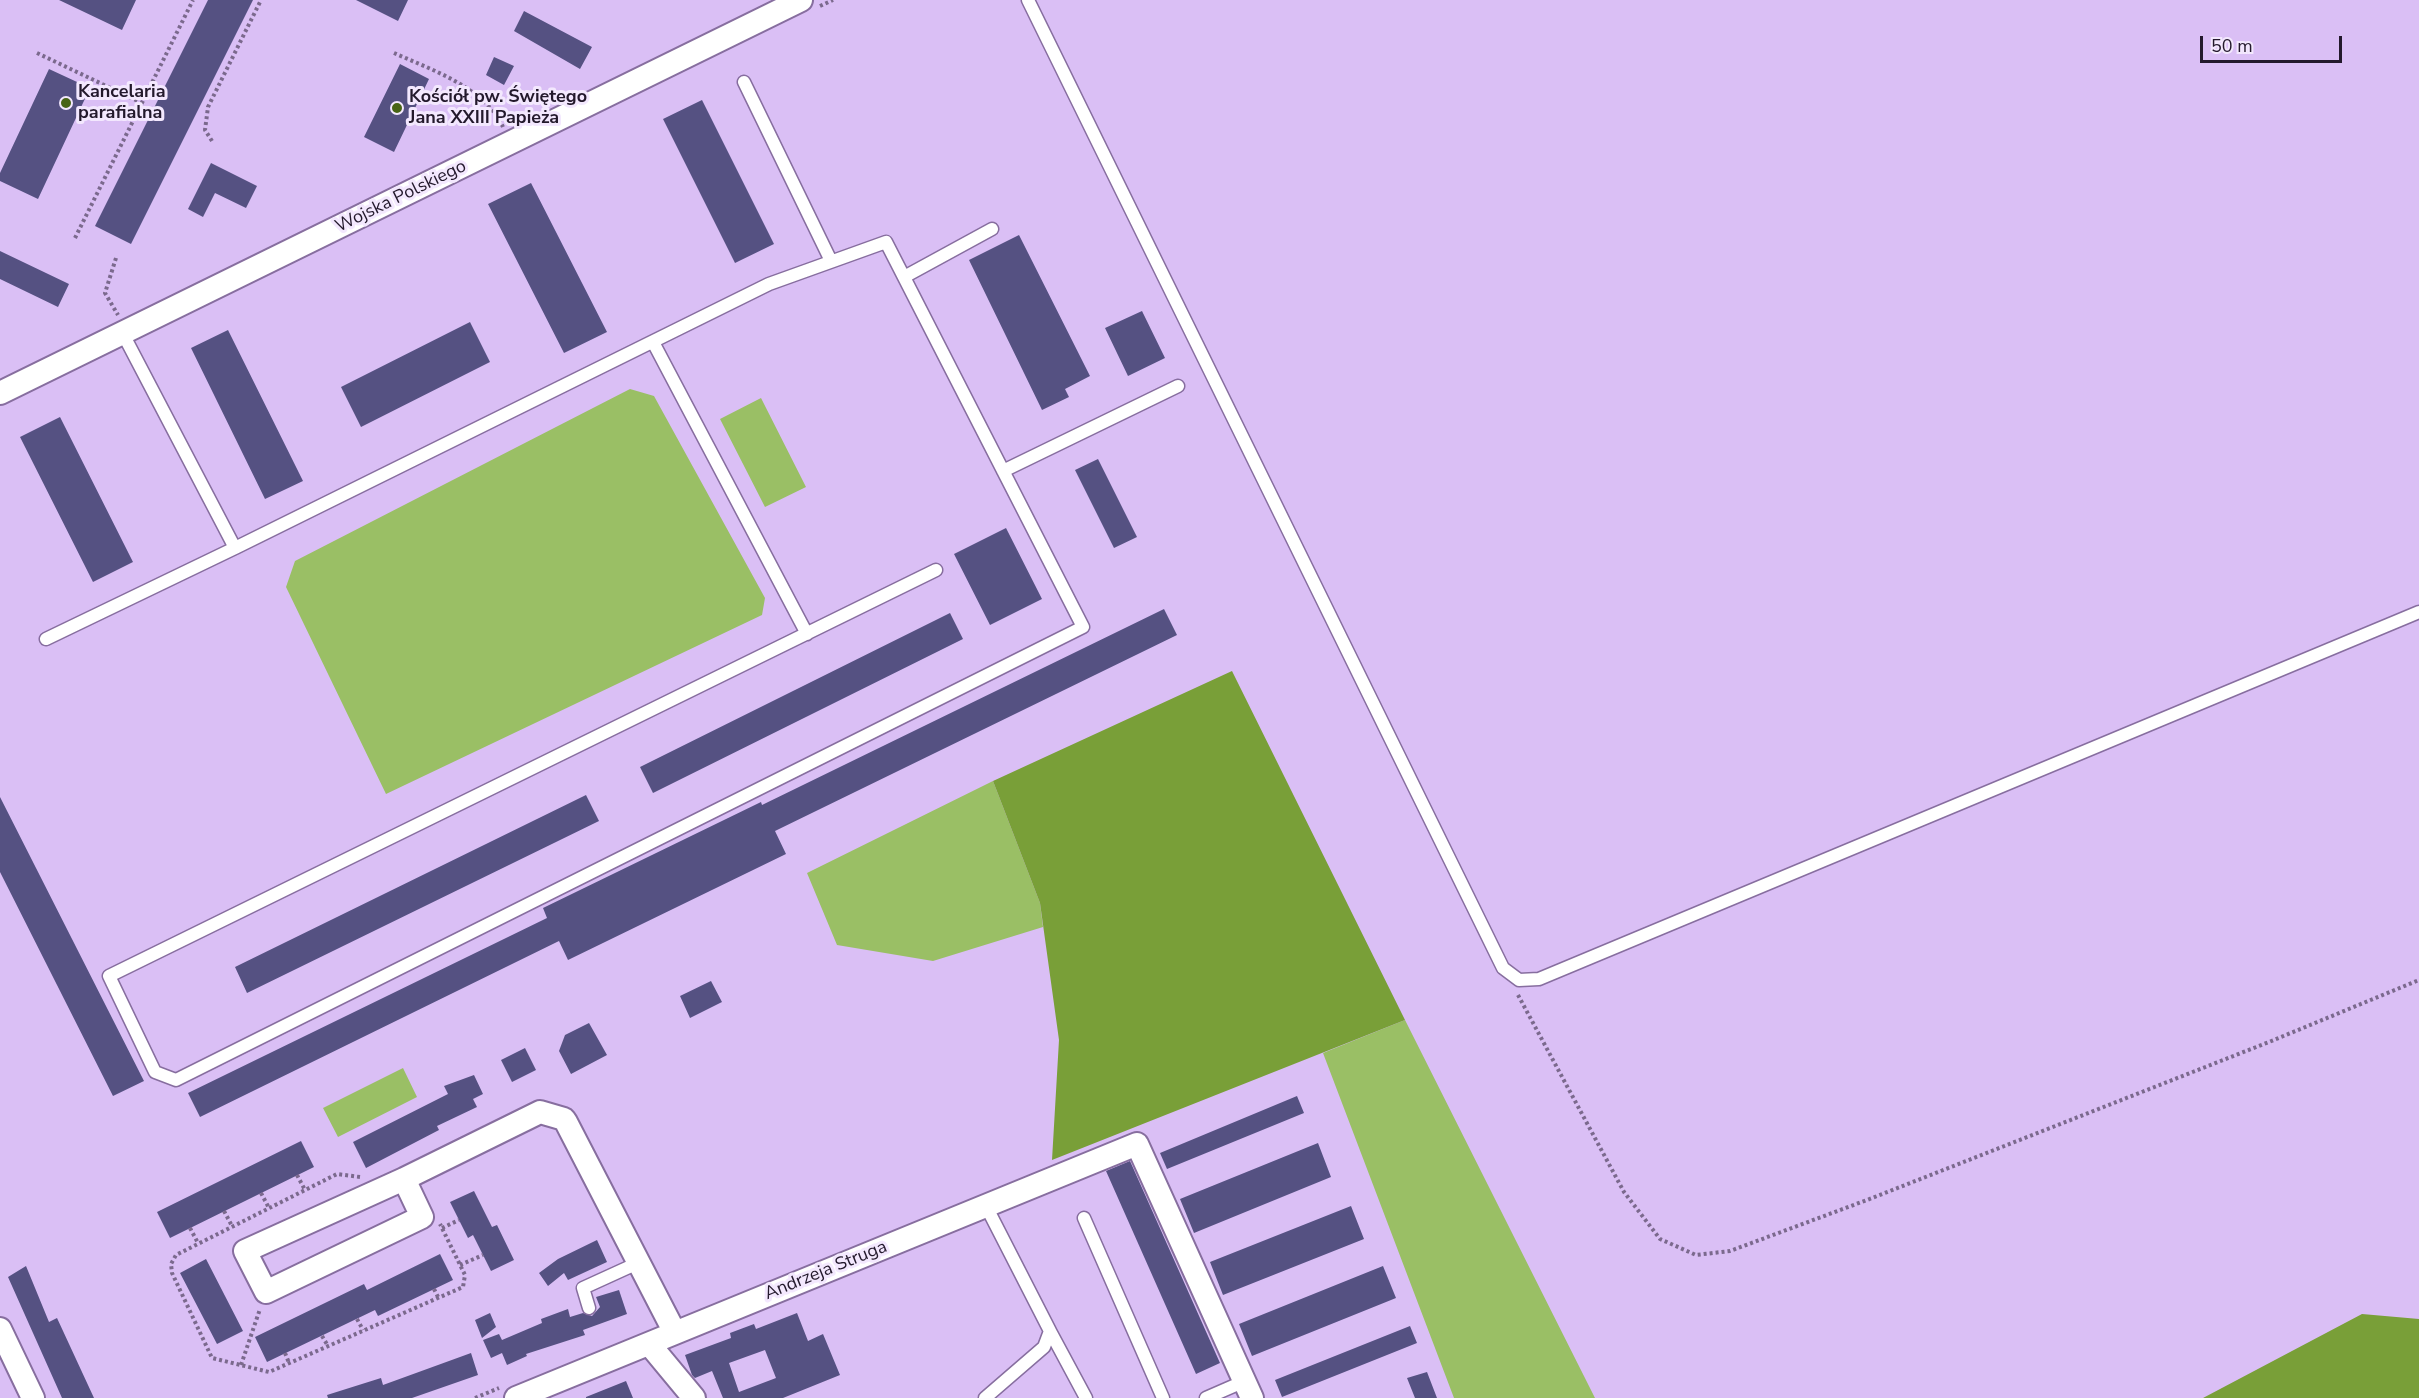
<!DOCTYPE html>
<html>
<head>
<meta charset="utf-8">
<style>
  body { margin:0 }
  #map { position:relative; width:2419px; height:1398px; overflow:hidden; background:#dabff5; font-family:"Nunito Sans",sans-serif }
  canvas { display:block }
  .scale { position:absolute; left:2200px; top:36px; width:142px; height:27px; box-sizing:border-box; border:3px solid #23192c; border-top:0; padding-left:8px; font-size:18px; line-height:21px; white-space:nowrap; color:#23192c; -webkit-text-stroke:4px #f3e8fe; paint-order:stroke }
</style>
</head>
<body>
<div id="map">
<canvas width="2419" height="1398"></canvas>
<div class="scale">50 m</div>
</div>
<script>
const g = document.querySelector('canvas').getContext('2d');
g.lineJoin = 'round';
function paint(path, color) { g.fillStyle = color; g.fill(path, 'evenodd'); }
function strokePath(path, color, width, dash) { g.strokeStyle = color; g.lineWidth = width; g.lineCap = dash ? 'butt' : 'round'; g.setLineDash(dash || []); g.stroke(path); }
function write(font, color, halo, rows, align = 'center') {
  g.font = font + ' "Nunito Sans",sans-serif'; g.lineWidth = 6; g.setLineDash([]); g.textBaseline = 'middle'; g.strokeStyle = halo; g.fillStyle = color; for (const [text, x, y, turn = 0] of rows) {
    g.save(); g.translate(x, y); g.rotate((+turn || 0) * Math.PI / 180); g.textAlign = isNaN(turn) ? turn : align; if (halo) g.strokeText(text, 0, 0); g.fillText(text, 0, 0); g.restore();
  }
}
paint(new Path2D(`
  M630,389L654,396L765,598L762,615L386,794L286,587L295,561Z
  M761,398L806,487L765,507L720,419Z
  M993,781L1040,903L1043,927L933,961L837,945L807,873Z
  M1405,1020L1595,1398H1454L1323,1053Z
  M403,1068L417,1097L338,1137L323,1108Z`), '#9abf65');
paint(new Path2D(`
  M1232,671L1405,1020L1052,1160L1059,1040L1040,903L993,781Z
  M2362,1314L2419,1319V1398H2203Z`), '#799f38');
paint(new Path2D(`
  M59,0H136L122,30Z
  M208,0H253L131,244L95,226Z
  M356,0H408L398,21Z
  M524,11L592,47L580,69L514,31Z
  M494,57L514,66L504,85L486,75Z
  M400,64L429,79L394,152L364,137Z
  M49,69L90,88L38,199L0,181V173Z
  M702,100L774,244L735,263L663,119Z
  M211,163L257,186L246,208L215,193L203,217L188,209Z
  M531,183L607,332L564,353L488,204Z
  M1019,235L1090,376L1065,389L1069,397L1042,410L969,260Z
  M0,251L69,284L58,307L0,279Z
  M1142,311L1165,358L1128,376L1105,328Z
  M470,322L490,362L361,427L341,387Z
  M228,330L303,481L265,499L191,348Z
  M60,417L133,562L93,582L20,437Z
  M1098,459L1137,537L1114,548L1075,470Z
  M1006,528L1042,599L990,625L954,554Z
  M1164,609L1177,635L775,831L786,854L568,960L559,941L200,1117L188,1093L547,918L543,908L761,802L762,805Z
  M950,613L963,639L653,793L640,767Z
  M586,795L599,821L247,993L235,967Z
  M0,797L144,1081L113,1096L0,872Z
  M711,981L722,1002L690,1018L680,996Z
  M589,1023L607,1055L571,1074L559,1051L565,1035Z
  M525,1048L536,1070L512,1082L501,1060Z
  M474,1075L483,1094L473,1099L477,1107L437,1126L439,1130L366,1168L353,1142L448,1094L444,1086Z
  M1297,1096L1304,1113L1167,1169L1160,1153Z
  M301,1141L314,1167L170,1238L157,1212Z
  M1318,1143L1331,1177L1194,1233L1180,1199Z
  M1130,1161L1220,1363L1196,1374L1106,1171Z
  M474,1191L492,1227L497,1225L514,1260L491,1271L473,1235L468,1238L450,1202Z
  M1351,1206L1364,1239L1223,1295L1210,1262Z
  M597,1240L607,1262L568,1280L564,1273L548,1286L539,1273L558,1259Z
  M440,1254L453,1280L378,1316L375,1310L267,1362L255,1337L364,1284L367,1290Z
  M206,1259L243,1331L217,1344L180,1273Z
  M26,1266L49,1322L57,1318L94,1398H62L8,1277Z
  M1383,1266L1396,1298L1252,1356L1239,1324Z
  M619,1290L627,1314L583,1330L585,1335L526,1354L527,1356L507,1365L502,1353L491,1358L483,1340L499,1334L502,1340L542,1323L541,1319L568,1309L570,1317L583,1313L592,1316L600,1307L596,1297Z
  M490,1313L496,1327L482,1338L475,1320Z
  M797,1313L808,1341L823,1334L840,1375L783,1398H723L712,1371L695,1378L692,1375L685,1355L731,1338L730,1333L754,1324L756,1329ZM765,1350L776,1378L739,1392L729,1363Z
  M1410,1326L1417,1343L1282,1397L1275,1380Z
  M471,1353L478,1375L412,1398H328L327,1395L381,1378L383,1385Z
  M1427,1372L1437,1398H1415L1407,1378Z
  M626,1381L633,1398H586V1397Z`), '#555182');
const service = new Path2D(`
  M1028,0L1503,968L1519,980L1539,979L2419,612
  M744,82L831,261
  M904,277L992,229
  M122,332L235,548L769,284L886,242L1083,627L176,1080L155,1072L109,976L936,570
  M653,342L807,634
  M1003,471L1178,386
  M46,639L235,548
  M1084,1218L1163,1398
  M589,1308L583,1288L640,1262
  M1050,1331L1086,1398
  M985,1398L1044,1347L1050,1331L986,1206
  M1206,1398L1245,1381`);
const minor = new Path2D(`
  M0,393L801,0
  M404,1179L422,1217L266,1292L245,1251L404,1179L540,1112L564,1119L566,1122L675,1333
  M0,1329L33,1398
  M650,1345L694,1398
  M516,1398L1137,1144L1252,1398`);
strokePath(service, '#876e9f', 15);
strokePath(minor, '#876e9f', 26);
strokePath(new Path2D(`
  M820,6L833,0
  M37,53L142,103
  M394,53C432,70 484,87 503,127
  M212,141L205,130L208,107L261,0
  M75,238L193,0
  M116,258L105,293L118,315
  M1518,995L1624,1192L1660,1239L1696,1255L1730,1251L1867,1200L2269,1042L2419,980
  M297,1175L305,1190
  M360,1177L337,1174L176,1255L171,1264L172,1273L212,1358L269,1372L463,1287L465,1275L440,1224
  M261,1193L269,1208
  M224,1211L232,1226
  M190,1228L198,1243
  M442,1228L459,1220
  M460,1265L483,1255
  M434,1289L438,1297
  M357,1319L363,1330
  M322,1336L328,1346
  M285,1353L289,1363
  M241,1365L260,1309
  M475,1398L499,1388`), '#7b698d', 4, [3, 3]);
strokePath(service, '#fff', 12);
strokePath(minor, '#fff', 22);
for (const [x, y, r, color] of [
  [66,103,6,"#486415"],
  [397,108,6,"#486415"]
]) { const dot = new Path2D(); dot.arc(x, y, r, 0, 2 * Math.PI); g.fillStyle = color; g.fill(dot); strokePath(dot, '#f3e8fe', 2); }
write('bold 18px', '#23192c', '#f3e8fe', [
  ["Kancelaria",78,93],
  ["parafialna",78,114],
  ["Kościół pw. Świętego",409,98],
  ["Jana XXIII Papieża",409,119]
], 'left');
write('18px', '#23192c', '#f3e8fe', [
  ["Wojska Polskiego",401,197,-26],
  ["Andrzeja Struga",826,1271,-22]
]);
</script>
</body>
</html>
